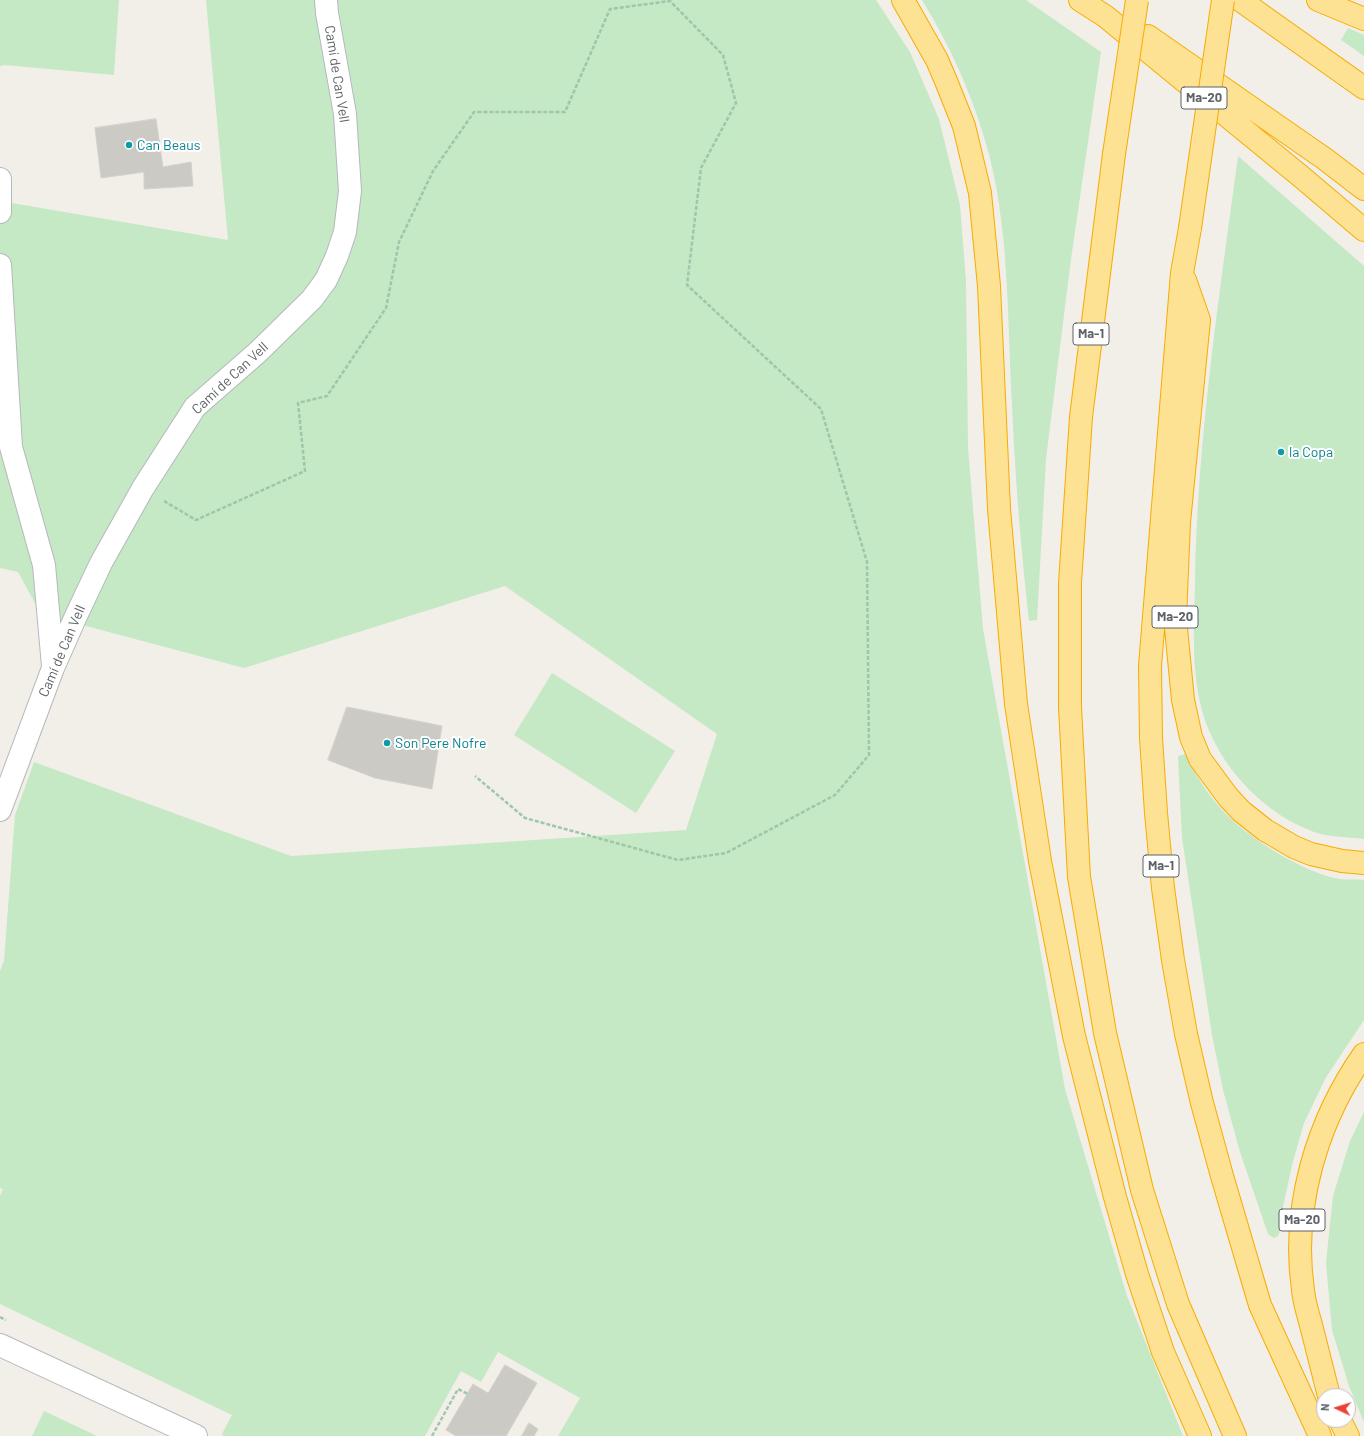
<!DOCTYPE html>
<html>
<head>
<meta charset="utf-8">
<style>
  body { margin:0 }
  #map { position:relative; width:1364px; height:1436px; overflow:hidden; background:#f1efe8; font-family:Barlow,sans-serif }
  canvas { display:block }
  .north { position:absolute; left:1316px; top:1388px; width:40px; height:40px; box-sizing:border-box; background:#fff; border:1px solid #bfc1c3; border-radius:50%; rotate:274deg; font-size:11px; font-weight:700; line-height:16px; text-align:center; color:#5f6368 }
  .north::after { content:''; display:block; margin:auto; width:14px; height:18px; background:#ea4335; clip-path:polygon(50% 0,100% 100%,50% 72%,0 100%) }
</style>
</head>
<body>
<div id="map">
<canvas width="1364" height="1436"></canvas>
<div class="north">N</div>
</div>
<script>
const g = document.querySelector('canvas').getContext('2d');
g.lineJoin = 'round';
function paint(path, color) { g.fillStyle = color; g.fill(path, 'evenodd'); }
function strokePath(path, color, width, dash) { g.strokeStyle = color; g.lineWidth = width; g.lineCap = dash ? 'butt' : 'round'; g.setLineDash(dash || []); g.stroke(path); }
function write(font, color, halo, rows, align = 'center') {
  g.font = font + ' Barlow,sans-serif'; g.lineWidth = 4; g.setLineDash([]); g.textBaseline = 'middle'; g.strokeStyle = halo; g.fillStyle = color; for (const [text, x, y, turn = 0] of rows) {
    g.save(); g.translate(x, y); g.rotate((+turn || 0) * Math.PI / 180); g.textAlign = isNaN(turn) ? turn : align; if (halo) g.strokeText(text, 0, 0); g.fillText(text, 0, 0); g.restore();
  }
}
paint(new Path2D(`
  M0,0H119L114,75L5,65L0,66Z
  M206,0H876L910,52L939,119L960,205L966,281L968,448L983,629L1065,1089L1127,1296L1183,1436H558L580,1398L498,1352L481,1382L461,1371L425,1436H224L222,1434L232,1415L0,1304V1196L3,1189L0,1188V971L4,961L15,815L34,762L291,856L686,830L717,734L505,586L244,668L41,614L18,572L0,568V201L228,240Z
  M922,0H1026L1101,52L1071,259L1046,459L1037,620L1029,621C1021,549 1015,477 1012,404C1007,318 1010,223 985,140C970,90 949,44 922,0Z
  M1348,28L1364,35V56L1341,40Z
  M1238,156L1364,266V839C1348,837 1329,837 1314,832C1266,814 1227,774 1208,728C1190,683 1194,632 1195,584C1197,441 1219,298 1238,156Z
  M552,673L675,751L636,813L514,735Z
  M1186,754C1195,775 1207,793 1222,810C1245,836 1305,874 1340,879C1347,880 1356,879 1364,880V1020L1325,1079L1304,1123L1292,1165L1283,1207L1281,1229L1278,1236L1274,1238L1268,1234L1240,1152L1223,1090L1212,1035L1182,838L1178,756Z
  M1364,1112V1422L1349,1386L1332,1330L1326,1263L1333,1196L1350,1141Z
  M44,1411L97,1436H32Z`), '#c5e8c5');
const building = new Path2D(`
  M156,119L163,167L191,162L193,186L144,189V172L101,178L95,128Z
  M347,707L442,726L432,789L375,778L328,760Z
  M505,1365L537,1383L506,1436H456L446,1430L473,1384L488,1393Z
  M529,1423L538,1429L534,1436H522Z`);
paint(building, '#cccac5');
strokePath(building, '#d6d1c6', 1);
const street = new Path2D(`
  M0,179V212
  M0,265L11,447L44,565L53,666
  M0,810L53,668L76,616L101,563L143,488L195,407L258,352L312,299L326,280L337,256L345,232L350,191L345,114L327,13L326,0`);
const secondary = new Path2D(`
  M0,1345L196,1436`);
const highway = new Path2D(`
  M903,0L937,60L946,81L964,126L980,193L989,286L999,509L1016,704L1040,861L1074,1036L1115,1197L1137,1274L1163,1352L1200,1436
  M1080,0L1105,16L1304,179L1364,230
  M1240,0L1364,88
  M1318,0L1364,19
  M1148,36L1325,159L1364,189
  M1114,154L1081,417L1070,583V707L1079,877L1105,1033L1142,1190L1178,1304L1235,1436
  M1190,228L1182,273L1150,666L1151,738L1156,813L1163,888L1173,960L1186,1034L1202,1103L1222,1176L1260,1305L1320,1436
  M1185,280L1199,320L1179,522L1175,618L1183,700L1191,737L1200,759L1228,797L1241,811L1265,830L1294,847L1311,854L1342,861L1364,863
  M1329,1396C1323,1372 1317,1349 1311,1325C1308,1314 1304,1302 1303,1290C1291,1207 1317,1121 1364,1054
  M1340,1420L1348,1436`);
strokePath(street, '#b5b8bc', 24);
strokePath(secondary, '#b6babf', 24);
strokePath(highway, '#f9ab00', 24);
strokePath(new Path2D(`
  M164,501L196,520L305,471L298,403L327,396L386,308L399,242L433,171L474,112H565L610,9L670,1L723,55L736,103L701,168L687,285L821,409L867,562L869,755L835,795L726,853L678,860L525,818L475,776
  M0,1317L6,1320
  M432,1436L458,1389L468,1394`), '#9cc7a9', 2.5, [4, 2]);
strokePath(street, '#fff', 22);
strokePath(secondary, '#fff', 22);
strokePath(highway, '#fde293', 22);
const highwayBridge = new Path2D(`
  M1114,154L1137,0
  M1190,228L1223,0`);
strokePath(highwayBridge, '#f9ab00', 24, []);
strokePath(highwayBridge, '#fde293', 22);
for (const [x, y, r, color] of [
  [129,145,4,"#0f9aa8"],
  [1281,452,4,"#0f9aa8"],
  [387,743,4,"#0f9aa8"]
]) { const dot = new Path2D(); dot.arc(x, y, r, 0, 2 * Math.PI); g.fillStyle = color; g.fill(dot); strokePath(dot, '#fff', 1.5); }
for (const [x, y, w] of [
  [1204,98,46],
  [1091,334,36],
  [1175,617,46],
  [1161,866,36],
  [1302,1220,46]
]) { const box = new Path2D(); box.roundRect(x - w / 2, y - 11, w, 22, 3); g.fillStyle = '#fff'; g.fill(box); strokePath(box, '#5f6368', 1); }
write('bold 13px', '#5f6368', null, [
  ["Ma-20",1204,98],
  ["Ma-1",1091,334],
  ["Ma-20",1175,617],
  ["Ma-1",1161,866],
  ["Ma-20",1302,1220]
]);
write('14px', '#5f6368', '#fff', [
  ["Camí de Can Vell",337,74,81],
  ["Camí de Can Vell",230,378,-43],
  ["Camí de Can Vell",62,651,-67]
]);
write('14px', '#0d838f', '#fff', [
  ["Can Beaus",137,145],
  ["la Copa",1289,452],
  ["Son Pere Nofre",395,743]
], 'left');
</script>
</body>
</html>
